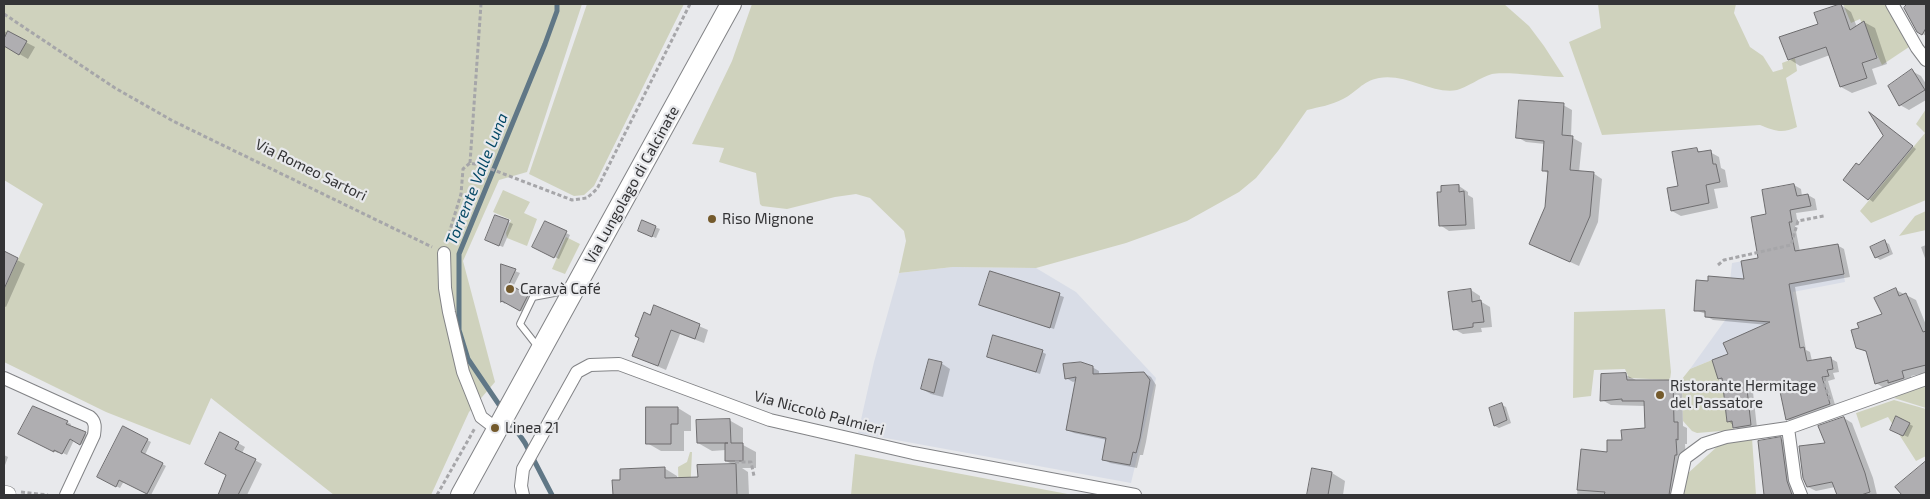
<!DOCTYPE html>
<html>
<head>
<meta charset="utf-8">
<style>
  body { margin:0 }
  #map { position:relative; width:1930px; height:499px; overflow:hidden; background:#e8e9ec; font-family:"Exo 2",sans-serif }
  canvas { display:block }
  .frame { position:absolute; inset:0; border:5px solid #343436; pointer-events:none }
</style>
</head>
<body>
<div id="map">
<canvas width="1930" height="499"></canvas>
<div class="frame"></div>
</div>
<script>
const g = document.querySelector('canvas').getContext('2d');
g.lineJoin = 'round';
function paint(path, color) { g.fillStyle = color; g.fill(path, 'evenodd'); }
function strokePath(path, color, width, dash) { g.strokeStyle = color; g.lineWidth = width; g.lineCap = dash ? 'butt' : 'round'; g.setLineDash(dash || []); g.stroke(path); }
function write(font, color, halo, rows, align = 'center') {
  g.font = font + ' "Exo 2",sans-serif'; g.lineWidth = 4.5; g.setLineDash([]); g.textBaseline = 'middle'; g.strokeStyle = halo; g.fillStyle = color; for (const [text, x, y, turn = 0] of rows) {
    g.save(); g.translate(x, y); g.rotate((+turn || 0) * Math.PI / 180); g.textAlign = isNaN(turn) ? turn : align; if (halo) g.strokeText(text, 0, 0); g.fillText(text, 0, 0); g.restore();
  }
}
paint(new Path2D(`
  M1838,244L1845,282L1793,292L1799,341L1733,375L1718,379L1712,360L1690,369L1726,319L1732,263Z
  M953,267L1036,268L1076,292L1156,378L1131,483L858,433L874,362L899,273Z`), '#d9dde7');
paint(new Path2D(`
  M4,4H582L527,172L499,180L463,261L495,382L469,412L431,495H334L211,398L190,445L106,412L4,362V290L43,204L4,180Z
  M587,4H684L594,186L584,195L574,196L529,174Z
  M752,4H1504L1529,26L1544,46L1564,77C1549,77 1503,71 1492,74C1481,77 1466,88 1457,90C1434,95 1406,73 1379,78C1362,81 1356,93 1343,99C1332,105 1319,107 1307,110L1278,151L1256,178L1239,192L1187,221L1126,243L1036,268L953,267L899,273L906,241L904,231L870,198L856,194L835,197L787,209L762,206L760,204L756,173L719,162L724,148L692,144L732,61Z
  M1598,4H1736L1734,13L1750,47L1763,56L1773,72L1783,69L1782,63L1795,58L1797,71L1786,78L1797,127C1782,134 1775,131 1760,125L1602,135L1569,42L1601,28Z
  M1843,4H1887L1909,47L1882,65L1860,19L1851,23Z
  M1926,109V200L1871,223L1860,211L1925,133L1916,124Z
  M503,190L530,202L524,213L537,219L527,246L507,238L506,233L511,220L493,212Z
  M1926,211V230L1899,236L1915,216Z
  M566,237L580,244L565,274L552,269Z
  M1665,309L1671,372L1670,380L1629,378L1625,369L1594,370L1591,396L1573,398L1574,312Z
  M1712,360L1724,393L1727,421H1732L1733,430L1697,433L1692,431L1683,421L1682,379L1690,369Z
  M1926,381V408L1894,398Z
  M1894,400L1926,409V456L1916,461L1888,417L1861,428L1856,413Z
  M1752,438L1756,495H1684L1686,475L1720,444Z
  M690,452H692L690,495H679L678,467L687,462Z
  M855,454L1073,495H851Z`), '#cfd2bd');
paint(new Path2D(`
  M1909,4H1926V36L1918,31L1905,9Z
  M1841,5L1851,12L1857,27L1864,22L1875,28L1887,64L1872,69L1877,84L1852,93L1841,87L1830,55L1800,66L1789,59L1820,24Z
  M4,31L35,47L28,59L4,45Z
  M1912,71L1921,76L1926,84V100L1909,110L1900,105Z
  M1563,105L1572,110L1571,137L1582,143L1579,172L1593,173L1602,179L1598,222L1579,266L1530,244L1546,207L1549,174L1543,170L1545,144L1526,142L1517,137Z
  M1873,115L1916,149L1873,202L1844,180L1860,166L1884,136Z
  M1697,150L1703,153L1710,152L1719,157L1721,168L1725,170L1728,187L1714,189L1718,208L1681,216L1672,211L1679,187Z
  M1794,185L1801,189L1802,196L1808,195L1815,199L1817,210L1796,213L1798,225L1795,226L1800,252L1837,245L1844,249L1850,277L1795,287L1806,350L1810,352L1812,361L1830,358L1837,362L1839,372L1833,373L1835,379L1828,381L1836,408L1794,423L1787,419L1781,387L1753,392L1757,428L1740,431L1728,421L1724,381L1719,379L1730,355L1768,325L1713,320L1706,316V314L1695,310L1746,280L1760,259L1768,215Z
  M1459,186L1468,192V195L1473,198L1475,229L1449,231L1440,225Z
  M496,216L513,224L503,247L491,242Z
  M643,222L660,229L656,238L644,233Z
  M566,233L570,235L559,259L538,249Z
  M1885,242L1889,244L1893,254L1880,260L1876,257Z
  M1926,245V261L1921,247Z
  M7,255L25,264L6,307L4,306V262Z
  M502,266L520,273L513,287L532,298L524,313L506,302L505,304L502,302Z
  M991,272L1064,297L1054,329L985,306Z
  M1471,290L1480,296V301L1490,307L1492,327L1481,328L1482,332L1463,334L1454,329Z
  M1896,290L1916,300L1926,325V373L1911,376L1913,383L1886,389L1876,383L1868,353L1857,347L1861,329L1883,315Z
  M655,307L708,330L704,343L680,334L666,370L634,356Z
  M1042,352L1046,354L1040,374L992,358Z
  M941,363L950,369L943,397L931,394L922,389Z
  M1092,367L1099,371V375L1144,373L1151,377L1156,385L1146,442L1143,455H1140L1137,468L1110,463L1103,459L1107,440L1074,433L1067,430L1076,381L1073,382L1066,378Z
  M1626,375L1636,380L1673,381L1682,387L1683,426L1687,428V444H1685L1686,460L1679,495H1577L1582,450L1609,453L1623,441L1646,429L1645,406L1611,405L1602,400Z
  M1502,405L1506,407L1511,423L1499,428L1495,426L1491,409Z
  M678,408L691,416V431H684V451H661L647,443Z
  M1844,418L1852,423L1873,478L1877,495H1838L1835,487L1816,491L1808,487L1827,444Z
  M1897,418L1913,426L1908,437L1895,431Z
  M729,420L743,428V445L756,452V468H742L748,472L749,495H614L613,481H621L664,468L677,476V479L699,478L734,465L726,461V450L712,451L698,443Z
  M67,422L71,424L70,427L90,436L85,446L74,440L67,455L59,451L58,453L24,436Z
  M123,428L151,442L145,455L166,466L151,495L124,481L120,488L99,477Z
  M1781,439L1789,443L1798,495H1772L1764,486Z
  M238,443L245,447L242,453L262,464L247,495H220L228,474L213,467Z
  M4,455L8,457L4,468Z
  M1313,470L1332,473L1345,481L1343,495H1308Z`), '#0003');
strokePath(new Path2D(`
  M502,409L468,359L459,330V254L545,44L557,11V4
  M508,418L525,443L552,495`), '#607786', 5);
const building = new Path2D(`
  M1841,4L1850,30L1864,21L1877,58L1862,63L1867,78L1840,87L1826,47L1788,60L1779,37L1818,24L1814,13Z
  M1907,4H1926V28L1922,35L1917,32L1904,8Z
  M8,31L27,41L19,55L4,46V39Z
  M1912,69L1925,90L1899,106L1888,86Z
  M1519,100L1564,103L1562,135L1573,136L1570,170L1594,172L1590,216L1570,262L1529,244L1545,207L1548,171H1542L1544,141L1516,138Z
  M1869,112L1913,146L1868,200L1843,180L1856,163L1859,165L1883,136Z
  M1697,148L1698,152L1711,150L1713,164H1716L1720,182L1706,185L1709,203L1671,211L1667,188L1678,186L1672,152Z
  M1794,184L1797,196L1808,194L1811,206L1790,210L1792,222H1789L1795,251L1838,244L1844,274L1789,284L1800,348L1804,347L1807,361L1831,357L1833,369L1827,370L1829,376L1822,377L1830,404L1786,420L1778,382L1747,389L1751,425L1733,428L1732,421L1727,422L1722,378L1718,379L1712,360L1728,354L1723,343L1770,322L1705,317V311H1694L1696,280L1708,281V276L1744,279L1741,261L1758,258L1751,217L1766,214L1762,190Z
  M1459,185V192L1464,191L1466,225L1439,226L1437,192H1441V186Z
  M495,215L509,220L499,246L485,240Z
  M642,220L656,226L652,237L638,231Z
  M545,221L567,231L554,258L532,247Z
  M1885,240L1889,252L1875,258L1870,247Z
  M4,251L18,258L4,289Z
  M501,264L516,269L509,284L528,295L520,311L502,301L501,302Z
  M990,271L1060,293L1050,328L979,305Z
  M1896,288L1899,296L1906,293L1923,332L1926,331V365L1902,371L1904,378L1888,383V380L1875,384L1866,351L1856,348L1851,330L1859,328L1857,323L1882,314L1874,298Z
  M1471,289L1472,302L1481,300L1484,322L1473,323V327L1453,330L1448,292Z
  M654,305L700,324L695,339L671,330L658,366L632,356L639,338L635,336L644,312L650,315Z
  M993,335L1043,350L1036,372L987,357Z
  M929,359L942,362L934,393L921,389Z
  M1081,362L1093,366V374L1144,372L1150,380L1140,438L1136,453L1133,452L1130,465L1102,460L1106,438L1066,430L1076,377L1065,379L1063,364Z
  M1626,373L1627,380H1673L1674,422H1678V440L1676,439L1677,455H1675L1669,495H1604L1605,492L1577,490L1581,449L1607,452V440H1622L1621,430L1645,428L1644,401H1622V399L1600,401L1601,374Z
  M1502,403L1507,420L1494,426L1489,408Z
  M33,406L68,421L66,424L86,432L80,445L70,439L62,454L54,450V452L18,434Z
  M646,407H678V424H671V444H646Z
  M1896,416L1910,423L1903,436L1890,430Z
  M1844,417L1865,473L1870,492L1861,495H1837L1832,482L1807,487L1803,478L1799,446L1825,443L1818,426Z
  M730,419L731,443H743V461H725V443H728H697L696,420Z
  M123,426L148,439L141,452L163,463L147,494L119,480L116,487L97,477Z
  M220,432L239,442L235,449L256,459L238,495H218L226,475L205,464Z
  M1781,437L1787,481L1792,495H1764L1758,441Z
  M1926,461V495H1902L1895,487Z
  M736,464L737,495H613L612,480H620V469L665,467V478L698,477L697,465Z
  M1312,468L1332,472L1328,495H1307Z`);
paint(building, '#afaeb1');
strokePath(building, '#6e6d6f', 1);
const lane = new Path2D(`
  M538,347L520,324L533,297L570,290`);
const street = new Path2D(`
  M1892,4L1917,48L1926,60
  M444,253L445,288L449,312L463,372L481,417L498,430
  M4,378L90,417C96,422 95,428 94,435L66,495
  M1788,428L1795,480L1801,495
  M523,495L521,486L523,469L577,372L590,365L619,364L770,420L913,453L1135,495
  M1677,495L1685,458L1704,444L1726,437L1788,428L1926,379`);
const secondary = new Path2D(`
  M4,495H7`);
const primary = new Path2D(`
  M461,495L731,4`);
strokePath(lane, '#828386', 8);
strokePath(street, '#828386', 14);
strokePath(secondary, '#828386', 19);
strokePath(primary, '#828386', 22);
strokePath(new Path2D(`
  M4,14L115,88L173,121L432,247
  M470,163L481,4
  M447,240L461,194L463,169L470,163L483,166L572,200L587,198L597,189L690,4
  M1718,265L1724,260L1791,245L1798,221L1824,216
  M1825,377L1824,384L1830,400
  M735,462H751L754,476
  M21,492L48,495
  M437,495L475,428`), '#a6a6a9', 3, [4, 2.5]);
strokePath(lane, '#fff', 6);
strokePath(street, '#fff', 12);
strokePath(secondary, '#fff', 18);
strokePath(primary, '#fff', 20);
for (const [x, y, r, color] of [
  [712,219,5,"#745a2c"],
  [510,289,5,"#745a2c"],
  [1660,395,5,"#745a2c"],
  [495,428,5,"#745a2c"]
]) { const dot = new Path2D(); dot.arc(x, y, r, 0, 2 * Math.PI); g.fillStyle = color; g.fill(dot); strokePath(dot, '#e8e9ec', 2); }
write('15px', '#343436', '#e8e9ec', [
  ["Via Romeo Sartori",311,170,26],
  ["Via Lungolago di Calcinate",632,185,-61],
  ["Via Niccolò Palmieri",819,413,15]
]);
write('15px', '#343436', '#e8e9ec', [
  ["Riso Mignone",722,219],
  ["Caravà Café",520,289],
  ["Ristorante Hermitage",1670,386],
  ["del Passatore",1670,403],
  ["Linea 21",505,428]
], 'left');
write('italic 16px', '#054966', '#e8e9ec', [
  ["Torrente Valle Luna",477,179,-68]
]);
</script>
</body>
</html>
